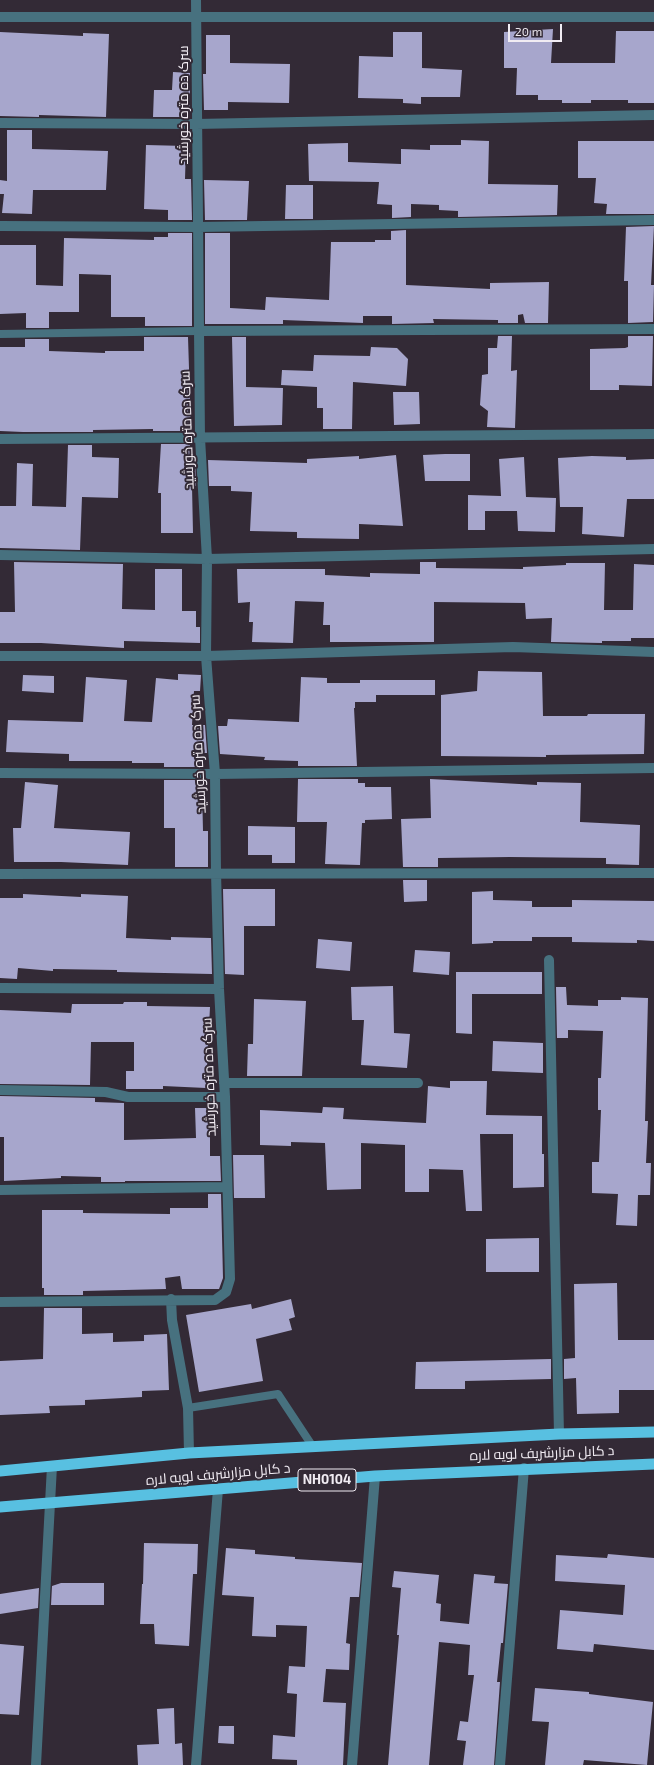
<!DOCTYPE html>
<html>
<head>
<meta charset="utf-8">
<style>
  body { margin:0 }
  #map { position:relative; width:654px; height:1765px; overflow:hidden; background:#332a36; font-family:"Exo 2",sans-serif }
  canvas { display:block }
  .scale { position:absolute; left:508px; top:24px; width:54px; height:18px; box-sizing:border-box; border:2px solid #f1ecf3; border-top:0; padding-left:5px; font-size:12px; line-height:14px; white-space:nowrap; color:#f1ecf3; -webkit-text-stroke:3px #332a36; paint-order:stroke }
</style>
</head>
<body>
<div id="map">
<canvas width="654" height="1765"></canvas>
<div class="scale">20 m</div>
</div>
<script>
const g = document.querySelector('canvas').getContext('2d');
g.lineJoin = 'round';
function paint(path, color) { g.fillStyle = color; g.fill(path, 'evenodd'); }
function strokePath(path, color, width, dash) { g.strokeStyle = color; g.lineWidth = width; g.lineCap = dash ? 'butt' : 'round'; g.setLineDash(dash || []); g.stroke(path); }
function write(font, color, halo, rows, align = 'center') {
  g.font = font + ' "Exo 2",Cairo,sans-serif'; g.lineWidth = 4; g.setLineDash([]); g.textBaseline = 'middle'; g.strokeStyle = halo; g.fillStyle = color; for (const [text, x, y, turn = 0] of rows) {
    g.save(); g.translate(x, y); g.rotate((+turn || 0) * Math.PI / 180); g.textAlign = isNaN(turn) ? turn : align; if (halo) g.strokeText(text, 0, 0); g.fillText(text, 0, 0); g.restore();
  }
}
paint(new Path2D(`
  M553,29L551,63H615L616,31H654V103H628V100H591V103H562V100H538V95H516L517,68H504V32Z
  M0,32L83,36V33L109,34L106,117L39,115V117L0,116Z
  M393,32H422V68L462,70L460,97H421V104L403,103V99L358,98L359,56L393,57Z
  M206,35H230V63L290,64L289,103L228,102V110H204L203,74H206Z
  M173,72L190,73V110H184V117H153L154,90H172Z
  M7,130H32V149L108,151L106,190H33L32,214L2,213L4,194H0V180L7,181Z
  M461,140L489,141L488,184L558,185L557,215L458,217V211L439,210V205L411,204V217L392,218V205L377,204L379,182L309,181L308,144L348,143V162L401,164V149L430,150V145H461Z
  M578,141H654V214H606L607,204L594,203L596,178H578Z
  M146,145L186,146L185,179H191L192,220H168V210L144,209Z
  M204,180L249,181L247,220H205Z
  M286,185H313V219H285Z
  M654,226L651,285H654L653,322L628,323V281H624L626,227Z
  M406,230V285L490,289V283L549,282L548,323H525L523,314L518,315V323H498V320L433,319L434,323L392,324V316H363V323L283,320V324H205V233H230V308L265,310L266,297L329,300L331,242H375V240H391V231Z
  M168,233H192V326H145V317H111V275L79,274V312H49V328H26V313L0,314V245H36V285L63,286L64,238L154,240V237H168Z
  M498,336H512L511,371L517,370L515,428L487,427L488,411L480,405L482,375L488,374V348H497Z
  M628,336H653L652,386L619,385V390H590V349L625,348L628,347Z
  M144,337H188L191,431H153V429L93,430V432H23L0,431V347H25V339H49V351L105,353V351H144Z
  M232,337H246V387L283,388L282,425L234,426Z
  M371,347L397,348L408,359L406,386L353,382L352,429H323V408H317V387L281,385L282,370L313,371L314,355L370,356Z
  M393,392H419L420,424L394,425Z
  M161,444H190V458L195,460L196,486H192L193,533H161V493H158Z
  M68,445H92V457L119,458L118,498L82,497L80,550L0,548V506H16L17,463L33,464L32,506L66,507Z
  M445,454H470V481H425L423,455Z
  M396,455L403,526L359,524V539L297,538V532L250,531L252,492L231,491V486H209L208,460L307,463V459L359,456V459Z
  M592,456L626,457V460L654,459V499H627L624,537L582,534L583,507H560L558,458Z
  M524,457L526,497L556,498L555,532L518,531L517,511H485V530H468V495L501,496L499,459Z
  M14,562L123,564L122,609L155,610V569H182V611H196V627H200V643L124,641V648L41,643H0V612H15Z
  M420,562H436V568L523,569V567L566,565V563H605L604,610H633L634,564L654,565V638H631V641H602V643L551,642L552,618L526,619L525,603L434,602V642H330V625H323L324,602L295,601L293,643L252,642L253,622H249L250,602L238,603L237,569H325V575L370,577V573L420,574Z
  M478,671L542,672L543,716H587L588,714H645L644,754L546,755V757L441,756V695L477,691Z
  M178,674L201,675L200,691H194L192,725H205L207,753H200L199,767H164V763H132V761H69V754L6,752L8,720L83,722L86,677L127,680L124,721L152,722L156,678L178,680Z
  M23,675L54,676V693L22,691Z
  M301,677L327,678V683H360V680H435V695H376V702H355V708H354L357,766H298V761L264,760L265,757L220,754L218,726H227L228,719L299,722Z
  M298,779H358V783H365V787H391L392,819L365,820V823H362L360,865L325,864L327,822H297Z
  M430,779L537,785V782L581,783L580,822L640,825L639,865L606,864V858L510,857L438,858V867H403L401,819L431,818Z
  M164,780H199V788H202L203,831H208V867H175V828H164Z
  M25,782L58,785L54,828L130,832L128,865L61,862H14L13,828H21Z
  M248,826L295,827V863H272V855H248Z
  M403,880H427V901L404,902Z
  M223,889H275V926H244V975L225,974Z
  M493,891V900L532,901V907H572V900L654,901V941L637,940V943L572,942V937H532V941H493V943L472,944V892Z
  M23,894L81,897V894L128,896L126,938L171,940V937L211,938L212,974L117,972V970L53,969V971L18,968L17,979L0,978V898H23Z
  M318,939L352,942L350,971L316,968Z
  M415,950L450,952L449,975L413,972Z
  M456,972H542V994H472V1034L456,1033Z
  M393,986L394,1033L410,1034L407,1068L361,1065L364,1020H352L351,987Z
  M556,987H566L567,1005L598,1006V1000H621V997L648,998L645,1121H648L646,1163H651L650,1195H638L637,1226L616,1225L618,1194L592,1193V1162H599L601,1110H598V1078H601L603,1031L568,1030V1038H557Z
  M254,999L306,1001L302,1076H247L248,1044H253Z
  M124,1002H147V1006L210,1007L206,1088L163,1086V1089H126V1071H134V1042H91L90,1085L0,1084V1010L71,1013L72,1004H123Z
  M493,1041L543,1043V1073L492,1071Z
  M450,1081H487L486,1115L542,1116V1154H544V1187L513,1188V1134H480L482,1211H466L463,1170L429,1169V1192H405V1145L361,1143V1189L327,1190L325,1143L291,1142V1146L260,1145V1110L322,1113L323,1107L344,1108L343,1119L426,1123L428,1086L450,1088Z
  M0,1096L95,1098V1102L124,1103V1140L196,1138L195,1108H210V1156H220L221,1181H125V1182H101V1177L61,1176V1178L4,1181V1137H0Z
  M233,1155H264L265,1198H234Z
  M208,1194H221L223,1278L219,1289H182L180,1276L165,1278L166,1289L83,1291V1295H44V1288H42V1210H83V1213L170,1214V1208H208Z
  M539,1238V1272H486V1239Z
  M617,1283L618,1340H654V1390H619V1413L577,1414L576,1378L564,1379V1359L575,1358L574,1284Z
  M291,1299L295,1317L289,1319L292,1330L256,1339L263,1381L199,1392L186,1315L251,1304L252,1309Z
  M44,1308H82V1334L113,1333V1342L144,1341V1335L167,1334L169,1390L142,1391V1397L85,1400V1405L49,1406L50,1413L0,1415V1361L43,1359Z
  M551,1359V1379L465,1381V1389H415L416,1362Z
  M144,1543L198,1544L197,1574H193L189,1646L155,1644L154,1624H140L142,1584H143Z
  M226,1548L255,1550V1554L295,1557V1559L362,1563L359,1597H350L346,1643L350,1644L349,1670L326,1669L323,1702L346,1703L343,1765H297V1760L272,1759L273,1735L295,1737L297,1694L287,1693L289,1666L305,1667L307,1626L276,1625V1637L252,1636L254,1597L222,1595Z
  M608,1554L654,1558V1650L594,1644L593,1652L557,1649L560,1610L623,1615L625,1585L555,1581L556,1555L607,1558Z
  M394,1571L439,1575L436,1603L441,1604L440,1621L469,1624L474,1574L495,1576L494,1583L508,1584L503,1643H501L497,1682H500L494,1765H463L466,1741L457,1740L460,1721L468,1722L474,1675H468L470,1645L439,1642L429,1765H388L399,1635H397L401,1588L392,1587Z
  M61,1583H104V1605H51L52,1586Z
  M39,1588L38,1608L0,1614V1594Z
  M0,1644L24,1646L19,1715L0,1714Z
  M535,1688L589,1692V1694L653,1702L647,1765L584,1760L583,1765H545L549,1722L532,1721Z
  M174,1708L175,1744L182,1743L183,1765H138L137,1745L159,1744L157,1709Z
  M219,1726H234V1744L218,1743Z`), '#a7a6cc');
strokePath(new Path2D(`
  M0,334L199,331
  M188,1408L278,1394L313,1447`), '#47717f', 8);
strokePath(new Path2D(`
  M0,17H654
  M0,123L196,124L654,115
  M0,226L199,227L654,220
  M199,331L654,329
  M0,439L654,434
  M0,555L207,559L654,549
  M0,656H206L513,647L654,652
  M0,773L215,774L654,768
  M0,874L654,873
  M549,960L559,1434
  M0,988L219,989
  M224,1083H418
  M0,1090L106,1092L128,1097H225
  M0,1190L227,1187
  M171,1299L172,1320L188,1408L189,1453
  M0,1302L215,1300L226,1292L230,1279L225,1097L219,989L216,872L215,774L206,656L207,559L200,438L196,0
  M36,1765L52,1466
  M196,1765L218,1489
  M352,1765L375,1476
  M500,1765L524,1468`), '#47717f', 10);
strokePath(new Path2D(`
  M0,1471L189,1453L559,1434L654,1432
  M0,1507L375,1476L654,1464`), '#58c0e1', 11);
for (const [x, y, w] of [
  [327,1480,58]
]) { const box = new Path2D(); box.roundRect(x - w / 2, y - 11, w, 22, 3); g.fillStyle = '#332a36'; g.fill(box); strokePath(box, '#f1ecf3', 1); }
write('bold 13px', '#f1ecf3', null, [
  ["NH0104",327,1480]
]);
write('14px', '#f1ecf3', '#332a36', [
  ["سرک ده متره خورشید",183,105,-90],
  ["سرک ده متره خورشید",187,430,-92],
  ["سرک ده متره خورشید",198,754,-93],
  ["سرک ده متره خورشید",209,1077,-92],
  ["د کابل مزارشریف لویه لاره",542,1453,-2],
  ["د کابل مزارشریف لویه لاره",218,1474,-5]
]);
</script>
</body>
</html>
